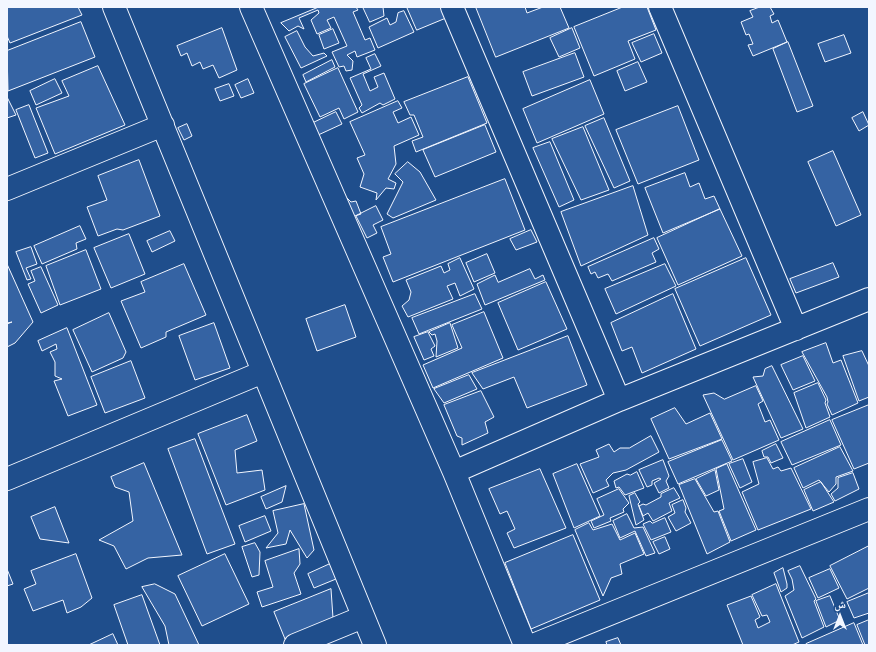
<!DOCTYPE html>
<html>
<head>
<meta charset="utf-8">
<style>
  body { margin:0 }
  #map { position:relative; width:876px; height:652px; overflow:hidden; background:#1f4e8c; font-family:Mulish,"Noto Naskh Arabic",sans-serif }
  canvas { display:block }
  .frame { position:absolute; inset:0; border:8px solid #f2f6ff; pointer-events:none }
  .north { position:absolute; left:820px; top:596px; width:40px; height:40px; -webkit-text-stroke:3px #1f4e8c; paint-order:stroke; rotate:0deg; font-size:11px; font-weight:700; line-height:16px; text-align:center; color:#f2f6ff }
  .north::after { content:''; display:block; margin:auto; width:14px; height:18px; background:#f2f6ff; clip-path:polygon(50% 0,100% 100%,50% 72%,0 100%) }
</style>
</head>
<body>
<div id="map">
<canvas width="876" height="652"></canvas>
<div class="frame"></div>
<div class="north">ش</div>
</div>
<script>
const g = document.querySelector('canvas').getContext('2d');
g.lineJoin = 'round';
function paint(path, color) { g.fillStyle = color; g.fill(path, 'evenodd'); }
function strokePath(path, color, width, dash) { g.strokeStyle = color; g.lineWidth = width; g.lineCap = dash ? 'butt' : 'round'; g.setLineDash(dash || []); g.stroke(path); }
const building = new Path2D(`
  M7,7H78L82,15L10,43L7,36Z
  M319,7H356L358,10L353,12L365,40L370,38L375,50L357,57L355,51L347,55L353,61L352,70L346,71L344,66L339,67L332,52L347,46L334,17L327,20L331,28L317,34L311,20L319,13L318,10L299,18L304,29L298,26L289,31L281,23Z
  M363,7H383L384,16L370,22Z
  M407,7H442L446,18L417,30Z
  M476,7H525L527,13L543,7H560L569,28L496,57Z
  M623,7H647L656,30L628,41L635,59L594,76L574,27Z
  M760,7H770L774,14L770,16L772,23L778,20L787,42L753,56L748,45L753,44L749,34L746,35L741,22L753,17L750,11Z
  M404,11L414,32L378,48L369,27L387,18L390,25L396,22L398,13Z
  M81,22L95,57L8,91L7,51Z
  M222,28L237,70L219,78L213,65L203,69L200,62L192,66L187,53L181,56L177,46Z
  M572,28L580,48L559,57L550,38Z
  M333,29L339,43L324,49L319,35Z
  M297,31L305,47L313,56L324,53L327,56L301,68L285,37Z
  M654,34L662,53L641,62L632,43Z
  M844,35L851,53L825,62L818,44Z
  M788,42L813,106L797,112L773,49Z
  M575,53L584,77L532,96L523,72Z
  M375,54L381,66L363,74L370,91L378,87L374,77L384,73L395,99L383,105L380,103L362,113L359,108L362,105L350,78L371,69L366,58Z
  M332,60L335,67L306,82L303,75Z
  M638,62L647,82L625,91L617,71Z
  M98,66L125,125L55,154L36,108L69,96L62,81Z
  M338,68L358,112L344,119L339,108L320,117L304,84Z
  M468,77L487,123L416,152L412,141L423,137L414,115H410L404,102Z
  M55,79L62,93L36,105L30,91Z
  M248,79L254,93L241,98L235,85Z
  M590,80L604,114L537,143L523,109Z
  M229,84L234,96L220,101L215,89Z
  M7,97L16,115L7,118Z
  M398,101L402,108L393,112L398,123L411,117L419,135L394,146L396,164L388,179L396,183L394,189L386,188L376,200L377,193L360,187L364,174L357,158L365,155L350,122Z
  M29,105L48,153L35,158L16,110Z
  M678,106L699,160L638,184L616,130Z
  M336,112L342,124L316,136L311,124Z
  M863,112L869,125L859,131L852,118Z
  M604,118L630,181L614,188L585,126Z
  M187,124L192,136L184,140L178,128Z
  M485,125L496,152L435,177L423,150Z
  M583,127L609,190L581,200L552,139Z
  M550,142L574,200L559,207L533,148Z
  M833,151L861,215L836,226L808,162Z
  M139,160L160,216L123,230L117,229L98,236L87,207L107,200L98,176Z
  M408,162L420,172L436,200L393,218L387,214L403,182L395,174Z
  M685,173L690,187L699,183L705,199L714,196L720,209L663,233L645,188Z
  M505,179L525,230L393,282L383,257L391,254L381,227Z
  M633,186L648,235L581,266L561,212Z
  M344,195L351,202L356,201L361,214L349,218Z
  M376,206L383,220L373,225L377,233L367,238L356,216Z
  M720,209L742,256L678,285L657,238Z
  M80,226L86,239L76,243L77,249L42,264L34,246Z
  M531,230L537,242L516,250L510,239Z
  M170,231L175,241L152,252L147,241Z
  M129,234L145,274L111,288L94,248Z
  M654,238L659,249L652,253L656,262L612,281L608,274L598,278L595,272L591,274L588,267Z
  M31,247L37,264L26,268L31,279L27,280L16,252Z
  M86,250L101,289L60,305L46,266Z
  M487,254L495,273L474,282L466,263Z
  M460,258L474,289L460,296L455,283L447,286L453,299L408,317L402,306L409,300L411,292L406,280L441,266L444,273L450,270L448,264Z
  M746,258L771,315L700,346L675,289Z
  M833,263L839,277L796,293L790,279Z
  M7,264L33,322L15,343L7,347V324L12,322L7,323Z
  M184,264L206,315L166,332V337L141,348L121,301L145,292L141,282Z
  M665,264L676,286L616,314L605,289Z
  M41,267L58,305L41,313L28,284L35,281L31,271Z
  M530,269L535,279L543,275L545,280L485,305L477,284L495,275L498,282Z
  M546,282L567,329L518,350L498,303Z
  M475,294L482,309L419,334L412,318Z
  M673,294L696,349L642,373L632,347L622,351L611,323Z
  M345,305L356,337L317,351L306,319Z
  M484,312L503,358L433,388L423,365L462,348L452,325Z
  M109,313L126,352L123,358L92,372L73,330Z
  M214,323L230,368L195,380L179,336Z
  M450,323L458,348L436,357L437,341L435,334L432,335L429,332Z
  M67,328L97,405L68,416L54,381L62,379L55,376V362L50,352L57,349L56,344L42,351L38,341Z
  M428,332L435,346L431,349L434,356L424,360L414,337Z
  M568,336L587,385L527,408L514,377L483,389L472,373Z
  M826,343L833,363L841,360L858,403L832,415L827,404L828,402L827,397L802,352Z
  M862,351L869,366V397L859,401L843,356Z
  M803,356L815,381L793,390L781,365Z
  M131,361L145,398L105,413L91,377Z
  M772,366L803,429L781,438L753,377L763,376L765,369Z
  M469,375L477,389L444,403L434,389Z
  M818,383L826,400L825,403L830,417L806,428L794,393Z
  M756,386L763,401L758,404L765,422L770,420L779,440L733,460L703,395L714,393L724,399Z
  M481,391L494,417L485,422L488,433L462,445V438L457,436L444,405Z
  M869,405V463L854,469L832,420Z
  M675,408L686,424L710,413L722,439L669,459L651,419Z
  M247,415L257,441L235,450L237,473L262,470L265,490L226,505L198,434Z
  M830,420L841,445L792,465L781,442Z
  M651,436L659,452L626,470L613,473L606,480L609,486L593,493L580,464L599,457L596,450L609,444L614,452L620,448H629Z
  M195,439L235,544L207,554L168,449Z
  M722,440L732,461L678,484L668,462Z
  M776,444L783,458L771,463L768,457H764L762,451Z
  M840,447L853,471L836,477V484L829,492L819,480L803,488L794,468Z
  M767,458L773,469L778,467L781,471L791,468L811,509L758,530L742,492L759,484L753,462Z
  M743,459L752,482L740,488L729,464Z
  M663,460L669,476L666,481L669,488L659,493L654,483L661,479L659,478L652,481V485L647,487L639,470Z
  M144,463L182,555L148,558L126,569L114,546L99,540L133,521L129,492L115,487L111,477Z
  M577,464L600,516L574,528L553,474Z
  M727,464L756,530L731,541L719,511L724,509L716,469Z
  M540,469L566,528L514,548L507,533L515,529L507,511L500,514L489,489Z
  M715,470L719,490L706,496L696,479Z
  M637,472L644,488L625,495L619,487L616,488L614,481L627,474L630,475Z
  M853,473L859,489L835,501L831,494L838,488V478Z
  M695,479L714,512L718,511L730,542L707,554L679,485Z
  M821,482L834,502L813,511L804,490Z
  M286,486L282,502L266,509L261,497Z
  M674,488L680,498L669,503L672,511L653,521L648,513L643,516L639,506L643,504L646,505L661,497V494Z
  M619,489L629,503L623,509L624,512L610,518L611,521L594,528L591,521L604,515L597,499Z
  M635,493L640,502L638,504L644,520L636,525L629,496Z
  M683,500L686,508L685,512L691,523L676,531L668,517L675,513L672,505Z
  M304,504L314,550L307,558L290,530L286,544L266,548L278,533L273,511Z
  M55,507L69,543L40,539L31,517Z
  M627,514L634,528L643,527L655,553L646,556L635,531L620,538L613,521Z
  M265,516L271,531L245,542L239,526Z
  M665,518L671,532L651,540L643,524L650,521L652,523Z
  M589,523L593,530L612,524L620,540L635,533L644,554L620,564L622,574L611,578L603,596L575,530Z
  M573,535L600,600L531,629L505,563Z
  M665,537L670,549L659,554L653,542Z
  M255,543L260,552L259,575L252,577L242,547Z
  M869,546V588L847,599L830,566Z
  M299,549L300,564L294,573L301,594L262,607L257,592L273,587L265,561Z
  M76,554L92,598L81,607L67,613L63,600L33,611L24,589L36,584L31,571Z
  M225,554L249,604L202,626L178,576Z
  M330,564L336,579L314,588L308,574Z
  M800,566L816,599L814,601L824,627L802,638L785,596L794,590L792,579L788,571Z
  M783,568L787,584V588L781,592L774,573Z
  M7,569L13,584L7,586Z
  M830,569L839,588L818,598L809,578Z
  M155,584L175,594L199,645H169L165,626L142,587Z
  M776,584L799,642L792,645H743L727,605L751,596L760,617L755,620L758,628L770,622L767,615L762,616L752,595Z
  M331,589L333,618L285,639L274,612Z
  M869,593V613L854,618L847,602Z
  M142,595L160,645H128L114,605Z
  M830,596L840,620L826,627L816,601Z
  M869,620V645H865L857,625Z
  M854,623L863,645H806V644Z
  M113,634L118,645H89Z
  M618,638L621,645H607L606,642Z`);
paint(building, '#3563a3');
strokePath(building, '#f2f6ff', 1);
const minor = new Path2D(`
  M114,7L375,645
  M251,7L454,472L525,645
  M452,7L619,400
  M660,7L796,329
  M7,189L163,125
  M454,472L619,400L869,299
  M7,479L263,372
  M295,645L363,617
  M533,645L869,509`);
strokePath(minor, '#f2f6ff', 24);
strokePath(minor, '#1f4e8c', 22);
</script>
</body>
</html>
